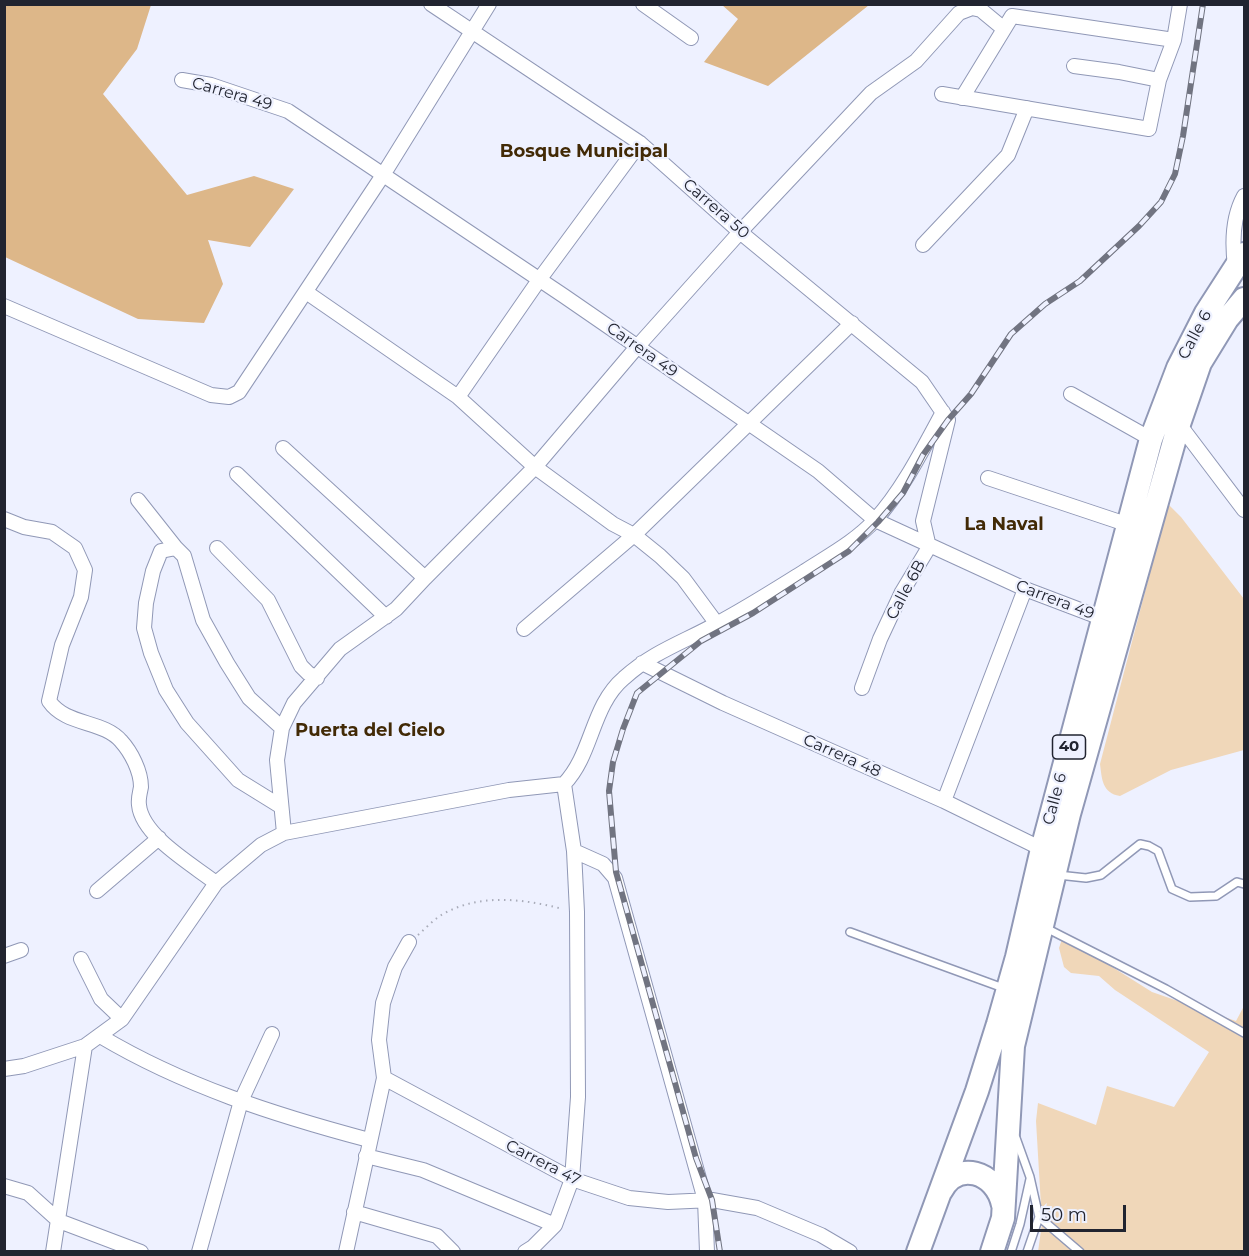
<!DOCTYPE html>
<html>
<head>
<meta charset="utf-8">
<style>
  body { margin:0 }
  #map { position:relative; width:1249px; height:1256px; overflow:hidden; background:#eef1ff; font-family:Montserrat,sans-serif }
  canvas { display:block }
  .frame { position:absolute; inset:0; border:6px solid #212430; pointer-events:none }
  .scale { position:absolute; left:1030px; top:1205px; width:96px; height:27px; box-sizing:border-box; border:3px solid #212430; border-top:0; padding-left:8px; font-size:18px; line-height:21px; white-space:nowrap; color:#212430; -webkit-text-stroke:4px #eef1ff; paint-order:stroke }
</style>
</head>
<body>
<div id="map">
<canvas width="1249" height="1256"></canvas>
<div class="frame"></div>
<div class="scale">50 m</div>
</div>
<script>
const g = document.querySelector('canvas').getContext('2d');
g.lineJoin = 'round';
function paint(path, color) { g.fillStyle = color; g.fill(path, 'evenodd'); }
function strokePath(path, color, width, dash) { g.strokeStyle = color; g.lineWidth = width; g.lineCap = dash ? 'butt' : 'round'; g.setLineDash(dash || []); g.stroke(path); }
function write(font, color, halo, rows, align = 'center') {
  g.font = font + ' Montserrat,sans-serif'; g.lineWidth = 4.5; g.setLineDash([]); g.textBaseline = 'middle'; g.strokeStyle = halo; g.fillStyle = color; for (const [text, x, y, turn = 0] of rows) {
    g.save(); g.translate(x, y); g.rotate((+turn || 0) * Math.PI / 180); g.textAlign = isNaN(turn) ? turn : align; if (halo) g.strokeText(text, 0, 0); g.fillText(text, 0, 0); g.restore();
  }
}
paint(new Path2D(`
  M1168,504L1181,517L1244,599V750L1171,770L1120,796C1102,793 1102,779 1100,764Z
  M1063,936L1152,992L1236,1021L1244,1006V1251L1038,1252L1042,1223L1036,1121L1038,1103L1096,1125L1107,1086L1174,1107L1209,1052L1115,990L1099,976L1071,973L1064,967L1059,948Z`), '#f0d7b9');
paint(new Path2D(`
  M5,4L151,5L137,49L103,94L187,195L254,176L294,189L250,247L208,240L223,284L204,323L138,319L5,257Z
  M722,5H869L768,86L704,62L738,19Z`), '#ddb789');
const service = new Path2D(`
  M1058,875L1086,878L1101,875L1140,844L1149,846L1158,851L1172,889L1190,897L1216,896L1237,882L1244,884
  M1044,927L1166,989L1244,1033
  M850,932L1006,989
  M1016,1138L1030,1177L1039,1217L1080,1252
  M1011,1252L1020,1224L1030,1179
  M1027,1252L1039,1217`);
const minor = new Path2D(`
  M431,4L640,143L740,232L922,382L948,420L923,521L929,547L902,592L880,639L862,688
  M643,4L691,38
  M1074,66L1119,72L1159,80
  M182,80L211,85L288,111L564,296L818,471L875,520L1025,589L1104,619
  M942,94L1149,129L1159,80L1174,40L1180,4
  M962,98L1012,16L1174,40
  M923,245L1008,155L1027,108
  M1235,266C1232,243 1232,218 1244,196
  M306,292L458,397L535,467L613,524L634,535L660,556L683,578L717,624
  M4,306L211,395L229,397L239,392L383,175L489,4
  M1071,394L1151,439
  M458,397L539,280L640,143
  M1179,424L1244,510
  M283,448L425,578
  M237,474L386,617
  M988,478L1129,525
  M138,500L176,548
  M4,519L24,527L52,532L75,548L85,570L81,597L62,645L49,701C66,726 103,720 121,741C131,752 141,771 141,787C140,792 138,799 139,805C142,836 193,865 216,883
  M217,548L268,600L301,666L308,673L317,678
  M524,629L634,535L852,323
  M642,663L723,703L944,801L1042,849
  M944,801L1025,589
  M280,806L238,780L187,723L166,690L151,653L144,628L146,603L153,571L161,551L176,548L184,556L203,620L227,663L249,698L282,728
  M284,833L277,760L282,728L294,703L340,649L396,609L425,578L535,467L637,347L740,232L871,93L916,61L959,13L972,8L981,10L1004,29
  M574,851L603,864L615,878L705,1200L707,1252
  M97,891L159,838
  M4,956L21,950
  M81,959L101,999L122,1019
  M100,1036C184,1086 275,1115 369,1140
  M4,1069L24,1066L85,1046L122,1019L216,883L261,845L284,833L509,790L564,784C593,754 591,706 624,678C654,651 684,642 718,623C748,607 776,589 805,571C828,556 856,541 875,520C902,491 924,447 943,412
  M384,1078L572,1179L629,1198L668,1202L712,1200L757,1208L821,1235L850,1252
  M366,1156L423,1170L555,1225
  M4,1186L28,1193L59,1221L141,1252
  M354,1212L437,1236L453,1252
  M53,1252L85,1046
  M199,1252L241,1101L272,1034
  M346,1252L384,1078L379,1040L383,1003L395,967L409,942
  M525,1252L533,1247L555,1225L572,1179L578,1097L577,912L574,851L564,784`);
const trunk = new Path2D(`
  M941,1191C957,1160 996,1171 1003,1205
  M918,1252L977,1091L998,1024L1017,957L1042,849L1151,439L1178,368L1206,313L1244,254
  M992,1252L1003,1218L1013,1046L1069,814L1179,424L1200,363L1227,319L1244,299`);
strokePath(service, '#9098b6', 10);
strokePath(minor, '#9098b6', 16);
strokePath(trunk, '#9098b6', 26);
strokePath(new Path2D(`
  M418,935C426,928 434,919 443,914C481,893 523,899 563,909`), '#a9acb9', 2, [1.5, 4.5]);
strokePath(service, '#fff', 7);
strokePath(minor, '#fff', 14);
strokePath(trunk, '#fff', 22);
const rail = new Path2D(`
  M720,1252L712,1200L696,1158L616,872L609,791L613,762L623,729L637,693L701,641L753,613L849,551L878,522L903,493L923,455L948,420L971,394L1011,334L1045,304L1080,281L1139,226L1161,202L1175,174L1183,136L1203,4`);
strokePath(rail, '#717481', 6);
strokePath(rail, '#eef1ff', 4, [11]);
for (const [x, y, w] of [
  [1069,747,33]
]) { const box = new Path2D(); box.roundRect(x - w / 2, y - 12, w, 24, 4.5); g.fillStyle = '#eef1ff'; g.fill(box); strokePath(box, '#212430', 1.5); }
write('bold 15px', '#212430', null, [
  ["40",1069,747]
]);
write('16px', '#212430', '#eef1ff', [
  ["Carrera 49",232,94,16],
  ["Carrera 50",716,209,41],
  ["Calle 6",1195,335,-62],
  ["Carrera 49",642,350,35],
  ["Calle 6B",906,590,-62],
  ["Carrera 49",1055,600,21],
  ["Carrera 48",842,756,24],
  ["Calle 6",1055,799,-75],
  ["Carrera 47",543,1163,27]
]);
write('bold 18px', '#422a06', '#eef1ff', [
  ["Bosque Municipal",584,152],
  ["La Naval",1004,525],
  ["Puerta del Cielo",370,731]
]);
</script>
</body>
</html>
